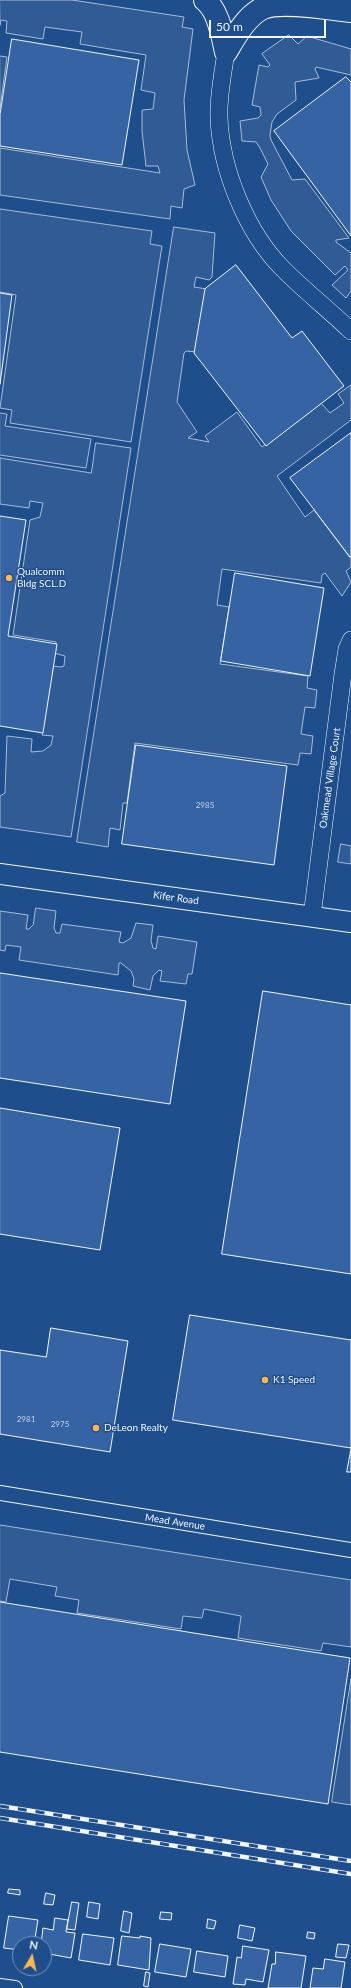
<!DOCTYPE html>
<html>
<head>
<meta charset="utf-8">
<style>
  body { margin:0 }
  #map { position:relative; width:351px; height:1988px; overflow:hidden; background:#1f4e8c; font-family:Lato,sans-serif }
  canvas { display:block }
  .north { position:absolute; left:12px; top:1936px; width:40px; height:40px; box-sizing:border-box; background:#1f4e8c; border:1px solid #7391ba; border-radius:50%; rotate:9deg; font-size:11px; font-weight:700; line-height:16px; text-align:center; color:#f2f6ff }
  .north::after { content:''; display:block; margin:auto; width:14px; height:18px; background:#ffb74d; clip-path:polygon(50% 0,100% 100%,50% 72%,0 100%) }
  .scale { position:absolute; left:209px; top:20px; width:117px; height:18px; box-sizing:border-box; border:2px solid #f2f6ff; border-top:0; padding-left:5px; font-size:12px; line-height:14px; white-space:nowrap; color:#f2f6ff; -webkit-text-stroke:3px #1f4e8c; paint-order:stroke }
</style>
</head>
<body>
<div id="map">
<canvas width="351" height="1988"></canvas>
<div class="north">N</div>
<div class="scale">50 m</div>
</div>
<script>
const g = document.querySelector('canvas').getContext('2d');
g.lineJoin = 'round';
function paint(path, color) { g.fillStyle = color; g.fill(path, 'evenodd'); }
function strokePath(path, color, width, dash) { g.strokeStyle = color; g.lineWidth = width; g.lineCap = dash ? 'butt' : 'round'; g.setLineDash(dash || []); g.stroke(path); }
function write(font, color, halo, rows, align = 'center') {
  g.font = font + ' Lato,sans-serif'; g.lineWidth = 3; g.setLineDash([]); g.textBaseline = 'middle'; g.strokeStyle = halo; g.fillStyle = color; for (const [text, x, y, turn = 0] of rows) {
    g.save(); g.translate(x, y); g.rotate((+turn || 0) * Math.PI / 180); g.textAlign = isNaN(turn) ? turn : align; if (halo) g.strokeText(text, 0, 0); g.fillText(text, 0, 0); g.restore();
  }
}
const parking = new Path2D(`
  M0,0H72L184,17L182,27L193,29L184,100L187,150L195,185L184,189L182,208L171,206L170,219L0,195V148L160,173L158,166H146L142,131V110L153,109L155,93L141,90L146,55L80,44L82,32L45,27L43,39L6,33L7,21L1,20L0,25Z
  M289,35L298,44L307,36L351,49V75L316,67L315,69L319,78L295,82L296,100L277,114L272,122L270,135L271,140L292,180L305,179L349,238L336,240V242L351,253V291L346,298L332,285L348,270L345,266L335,275L291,231L271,200L261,177L268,164L260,148L256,142L242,141L240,121L258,118L261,115L260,107L252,105L259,65L268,67L270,65L262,54Z
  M0,56L7,57L0,108Z
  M0,209L152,231L150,244L162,246L131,442L10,423L12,410L0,408L16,295L0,292Z
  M174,227L215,233L212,277L209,280L196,277L194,287L207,289L197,352L186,351L184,353L177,402L197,432L188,438L209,442L205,436L237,412L262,447L321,403L330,413L344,403L338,394L351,385V420L277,476L305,517L314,510L351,559V567L346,571L351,582L342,596L325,573L322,575L321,583L222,569L217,605L229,607L220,664L308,676L307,688L317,690L315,708L305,707L301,734L313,736L311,754L300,753L298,765L135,743L127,803H123L120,830L110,828L108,847L77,842Z
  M0,413L7,414L5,426L91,439L86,468L0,455Z
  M96,443L131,448L71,837L0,827V796L5,793L7,736L32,739L31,752L43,751L51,745L53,736L42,735L53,666L61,667L64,666L65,656L54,653L56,642L13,635L30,520L40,517L43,503L30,501L29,508L0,504V458L91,473Z
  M341,844L351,846V864L338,862Z
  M36,908L56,911L54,928L56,933H60L62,924L121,932L119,942L123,943L131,938L136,923L153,925L151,941L153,948L156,949L158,936L197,942L192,974H188L186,984L160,981L162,971L159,970L153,976L150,990L133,986L134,979L131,971L121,963H119L118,975L19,960L21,947L6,945L5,951L0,950V911L28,915L26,929H29L33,925Z
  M0,1525L351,1580V1647L323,1643L321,1651L238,1638L241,1616L204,1609L202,1618L183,1616L181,1629L77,1613L79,1600L55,1596L57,1587L10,1579L6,1602L0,1601Z
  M351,1679V1805L332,1802Z`);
paint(parking, '#305b95');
strokePath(parking, '#a8bbd7', 1);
const building = new Path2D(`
  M12,39L139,60L122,165L0,146V115Z
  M346,77L351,82V236L274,131Z
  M236,265L292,338L302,331L344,386L266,446L194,353L205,289Z
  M0,293L12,295L0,384Z
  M351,433V557H350L290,478Z
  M0,516L26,520L8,636L57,644L43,733L0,726Z
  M235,573L324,588L310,676L221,661Z
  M136,745L287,766L274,865L122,844Z
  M0,973L186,1001L170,1104L0,1078Z
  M263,991L351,1005V1274L222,1254Z
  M0,1108L120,1128L100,1250L0,1234Z
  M190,1315L351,1340V1448L173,1420Z
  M51,1328L128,1341L110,1452L0,1434V1350L46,1357Z
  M351,1449V1472H347Z
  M0,1602L350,1658L328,1804L0,1752Z
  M9,1889L20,1890V1895L8,1893Z
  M46,1893L55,1895L53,1905L44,1904Z
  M72,1902L79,1903L75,1930L67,1929Z
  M89,1902L100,1904L98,1919L87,1917Z
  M124,1911L132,1913L129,1933L121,1931Z
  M161,1912L172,1913L171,1920L160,1919Z
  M9,1916L38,1920L34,1944H20V1950L4,1948Z
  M55,1918L68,1920L66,1932L75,1933L71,1958L44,1953V1944H41L43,1928L53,1930Z
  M208,1919L216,1921L214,1929L207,1928Z
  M240,1925L255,1928L252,1941L238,1938Z
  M308,1932L315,1933L314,1939L307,1938Z
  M83,1934L114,1938L110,1965L79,1960Z
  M122,1936L140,1938V1936L151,1938L149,1970L118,1965Z
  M160,1944L191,1949L186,1977L155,1972Z
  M338,1944L349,1945L346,1958L336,1957Z
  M243,1946L269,1950L263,1982L246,1979L245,1985L233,1984L237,1957L241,1958Z
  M197,1951L228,1956L225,1977L194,1972Z
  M276,1952L306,1956L301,1988H268L272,1964H275Z
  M325,1959L345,1962L341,1988H310L313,1968L323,1969Z
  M146,1972L150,1973L148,1987L144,1986Z`);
paint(building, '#3563a3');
strokePath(building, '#f2f6ff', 1);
const minor = new Path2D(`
  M0,1493L351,1550
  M0,1986L15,1988`);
const tertiary = new Path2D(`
  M226,52C223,73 218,97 219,118C221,170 247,233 283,269C305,291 329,310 351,331
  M312,916L343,674L347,649L351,640`);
const secondary = new Path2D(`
  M0,874L351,922`);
const trunk = new Path2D(`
  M205,0C219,12 222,35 226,52
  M226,52C235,37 246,16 263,8C282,0 330,9 351,11`);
strokePath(minor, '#f2f6ff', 16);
strokePath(tertiary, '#f2f6ff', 18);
strokePath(secondary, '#f2f6ff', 22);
strokePath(trunk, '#f2f6ff', 24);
strokePath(minor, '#1f4e8c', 14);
strokePath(tertiary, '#1f4e8c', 17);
strokePath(secondary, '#1f4e8c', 20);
strokePath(trunk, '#1f4e8c', 22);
const rail = new Path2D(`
  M0,1806L351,1861
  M0,1818L351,1874`);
strokePath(rail, '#f2f6ff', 4.5);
strokePath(rail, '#1f4e8c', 3, [9]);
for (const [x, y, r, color] of [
  [9,578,4,"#ffb74d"],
  [265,1380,4,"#ffb74d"],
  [96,1428,4,"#ffb74d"]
]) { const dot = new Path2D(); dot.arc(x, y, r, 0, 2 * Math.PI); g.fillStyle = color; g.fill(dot); strokePath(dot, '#1f4e8c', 1.5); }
write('8px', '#c3d1e8', null, [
  ["2985",205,805],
  ["2981",26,1419],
  ["2975",60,1424]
]);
write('10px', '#f2f6ff', '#1f4e8c', [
  ["Qualcomm",17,572],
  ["Bldg SCL.D",17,584],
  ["K1 Speed",273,1380],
  ["DeLeon Realty",104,1428]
], 'left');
write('10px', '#f2f6ff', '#1f4e8c', [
  ["Oakmead Village Court",330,778,-82],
  ["Kifer Road",176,898,8],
  ["Mead Avenue",175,1522,9]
]);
</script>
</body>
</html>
